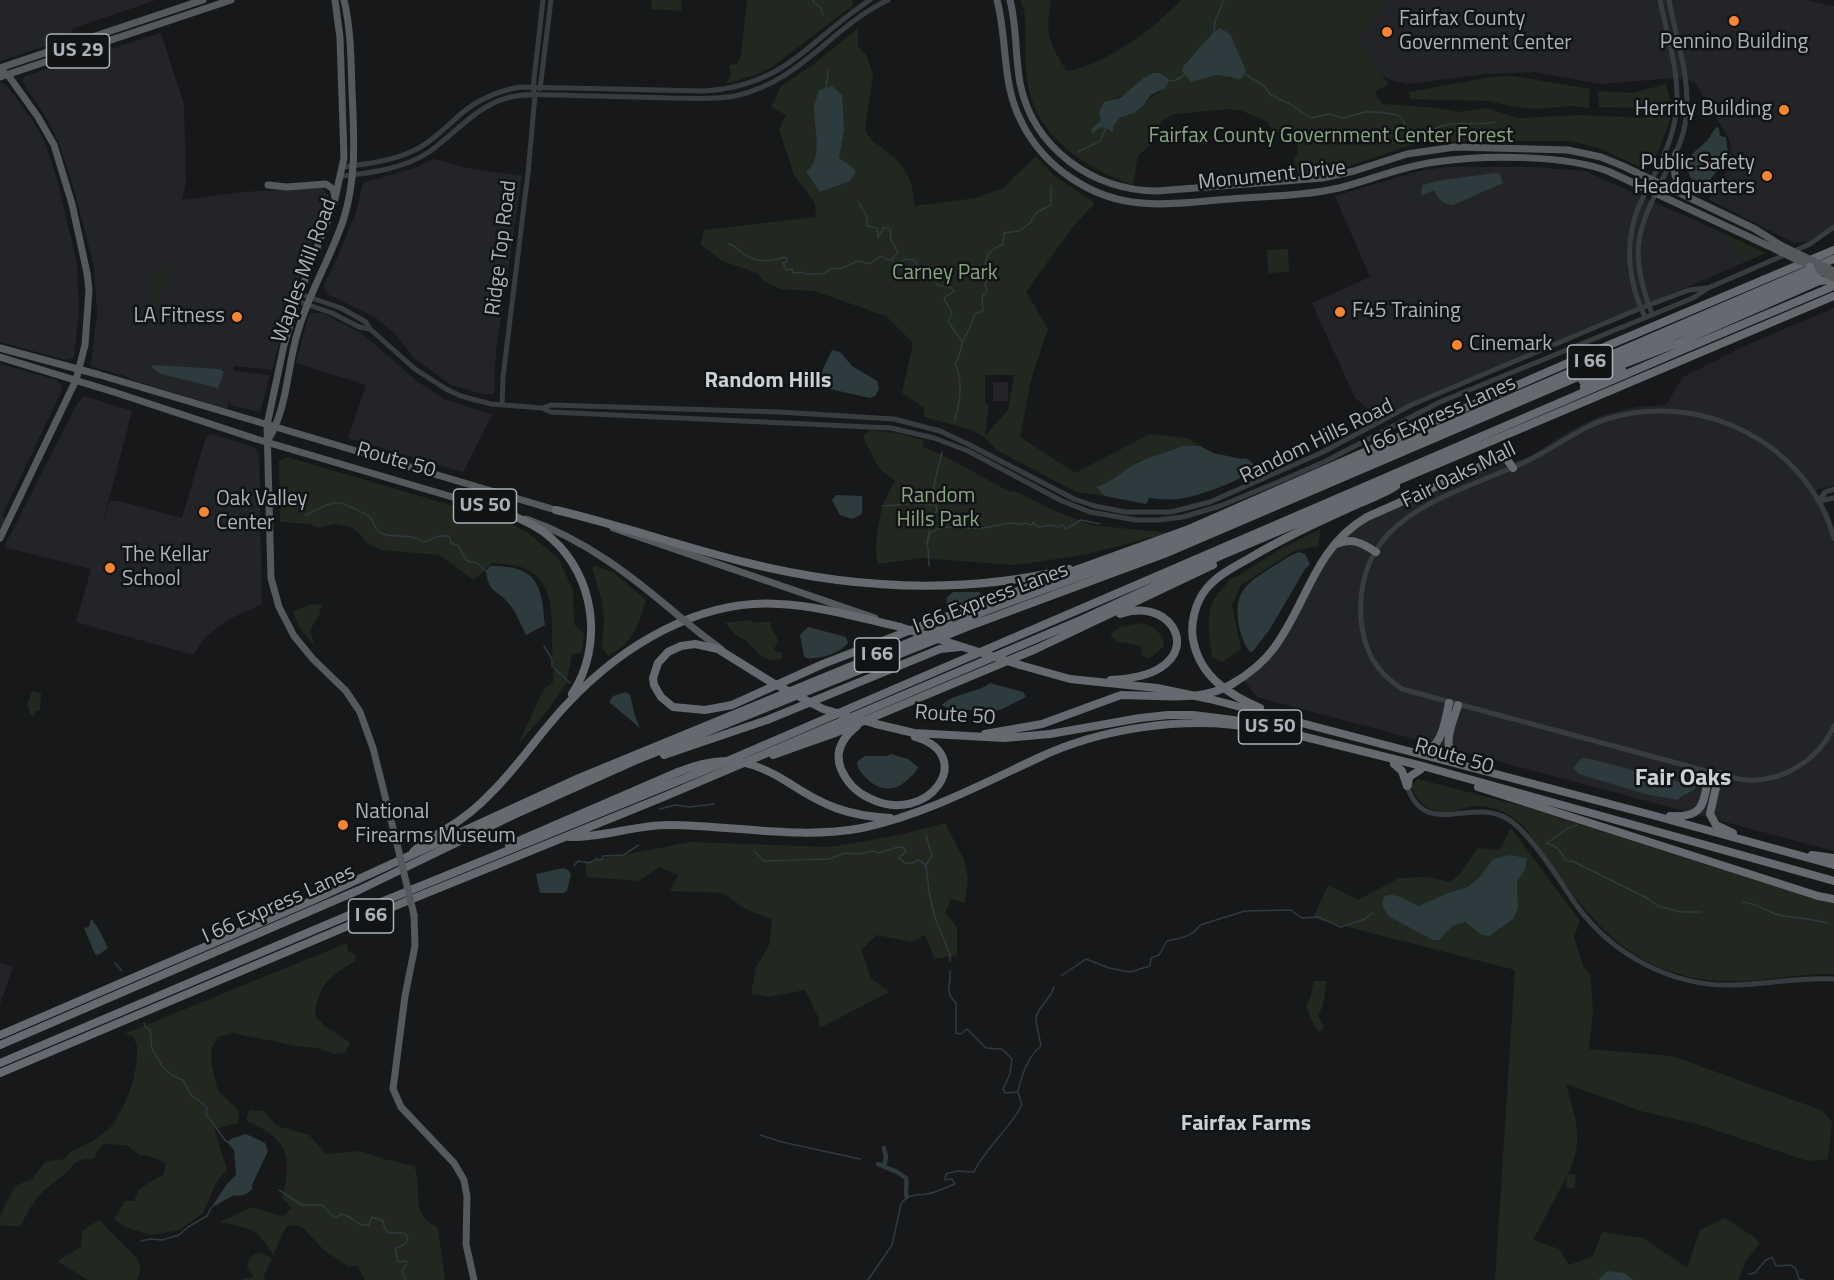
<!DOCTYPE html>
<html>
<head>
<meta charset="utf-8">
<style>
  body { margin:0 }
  canvas { display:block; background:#17181a }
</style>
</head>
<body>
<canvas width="1834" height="1280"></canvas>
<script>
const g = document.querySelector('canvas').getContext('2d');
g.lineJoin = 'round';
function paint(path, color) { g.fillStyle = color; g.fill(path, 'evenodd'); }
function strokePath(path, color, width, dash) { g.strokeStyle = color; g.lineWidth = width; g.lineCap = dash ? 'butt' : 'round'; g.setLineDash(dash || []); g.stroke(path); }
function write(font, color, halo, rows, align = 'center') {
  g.font = font + ' "Titillium Web",sans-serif'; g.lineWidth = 5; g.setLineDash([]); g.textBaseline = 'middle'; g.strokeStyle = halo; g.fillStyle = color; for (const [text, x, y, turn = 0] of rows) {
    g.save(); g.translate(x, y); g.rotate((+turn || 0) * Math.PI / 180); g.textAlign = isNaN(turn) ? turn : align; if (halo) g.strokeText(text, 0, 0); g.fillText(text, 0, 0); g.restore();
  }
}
paint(new Path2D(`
  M0,0H156L74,28L66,39L0,61Z
  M1337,0H1804L1834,6V224L1818,240L1794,243L1708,199L1734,162L1729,139L1694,81L1675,78L1600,84L1536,72L1485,74L1407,84L1391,80L1380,74L1349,32Z
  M161,33L184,105L186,182L182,200L244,192L322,188L329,196L289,305L272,370L234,366V371L270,375L260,412L231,405L229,399L227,409L129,379V377L93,367L91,365L97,313L94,267L75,193L59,143L47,119L22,81L25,76Z
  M0,82L6,85L33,121L45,142L59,187L77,264L79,311L74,358L66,360L0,342Z
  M433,159L468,168L522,176L496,350L494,394H483L451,385L414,358L395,334L375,317L329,295L323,286L334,265L356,213L363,183L418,167Z
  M1444,167H1534L1585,171L1723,233L1745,262L1389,417L1367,408L1355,398L1312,303L1370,277L1335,196L1416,172Z
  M1834,308V485L1816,490L1829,513L1834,528V851L1257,697L1241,676L1263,658L1280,636L1316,565L1341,533L1497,457L1513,463L1534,454L1573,429L1600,416L1637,407L1666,405L1683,377L1745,346Z
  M311,313H322L361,333L418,382L444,399L492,415L463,472L348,438L366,385L296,363L308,317Z
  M0,364L57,380L61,385L62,390L2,516L6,519L0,529Z
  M993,382H1008V401H993Z
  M84,396L132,411L101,530L110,501H119L182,518L206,437L212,434L255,448L259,454L262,604L234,617L219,626L204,639L193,655L76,622L91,569L4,547L77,404Z
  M0,963L13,967L0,1004Z`), '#232427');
paint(new Path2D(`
  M652,0H682L681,11L651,9Z
  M747,0H852L854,2L852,6L772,67L755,75L726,84L731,74L729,65L737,64L741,56Z
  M1020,0H1051C1045,32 1049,45 1067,71C1104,66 1156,27 1181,0H1383C1381,15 1366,27 1355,36L1389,85L1376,90L1377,98L1383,104L1439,108L1461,112L1486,108L1518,118L1582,115L1643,118L1646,108L1599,107L1598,91L1632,93L1666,84L1670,100V120L1658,152L1649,165L1640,167L1599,148L1569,141H1464L1418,143L1349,166L1302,175L1295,170L1294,158L1298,154L1297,145L1270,127L1268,122L1242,111L1230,109L1174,114L1162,121L1156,128L1151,145L1138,155L1133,185C1086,169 1037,137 1028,85C1024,64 1026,41 1025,20L1024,9ZM1233,41L1246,69L1232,79L1216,75L1195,80L1182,71L1186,61L1203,45ZM1145,77L1160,92C1150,96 1148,101 1141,108C1130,117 1114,115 1112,133C1105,127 1098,124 1093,134L1095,125L1101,120L1099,111L1111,100L1128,93Z
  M858,28V46L866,55L873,74L865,130C869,139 873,141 881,147C905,166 912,176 915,206L976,198L1003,188L1036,156L1053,175L1095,203L1072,228L1026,292L1048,329L1031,380L1020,437L1075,473L1150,434L1187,438L1200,446H1181L1167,453L1139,461L1107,484L1097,486L1105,496L1076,492L997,450L984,437L972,430L924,417V407L902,393L913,343L886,316L814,291L781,289L764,281L757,273L722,261L701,245L704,230L816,217L815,203L794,175L779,130L786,115L771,107L781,86L814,64ZM985,375H1014L1008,410L985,436L989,405L985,404Z
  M1513,76L1590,89L1589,108L1571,106L1535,109L1510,106L1489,101L1411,99L1408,92L1492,77Z
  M1723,233L1766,253L1745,262Z
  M1288,249L1289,272L1268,273L1267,250Z
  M171,265L153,311C150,294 149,268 171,265Z
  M871,430L897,433L923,440V447L942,455L1012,493L1013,490L1048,508L1091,525L1169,533L1087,554L1031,563L1013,565L921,558L878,564C873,551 879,516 884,503C887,495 891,488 895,481C882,471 877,468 871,452C868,445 864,444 864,435Z
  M287,457L508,522L528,533L558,558L573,590L574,624L584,634L582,653L572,654L566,683L549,709L519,743L543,690L553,682C555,669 552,658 552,645C552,617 555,581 524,568C514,564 502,564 492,563L474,580L439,555L381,550L365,542L362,536L351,527L335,524L317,528L310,524L280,522L279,461Z
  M1321,529L1318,546L1294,551L1241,585L1232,605L1241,649L1222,662L1212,657C1210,642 1205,613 1214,599C1219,592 1225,587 1229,579L1238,576L1280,549Z
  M595,566L613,572L646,600C638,627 634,641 608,656L602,648L604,621L602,601L592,568Z
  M322,604V607L319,610L320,614L310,630L315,647C307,637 295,624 293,611L309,605Z
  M749,620L754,623L771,621V629L776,635L778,642L773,650L782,653V658C766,666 757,651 746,641C742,638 737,637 734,633C730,630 729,626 725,623Z
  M1143,623L1156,629L1164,640L1163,647L1149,659L1142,655L1141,646L1118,642L1110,634L1120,627Z
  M32,691L41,693L40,710L36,711L34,716L29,714L30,710L27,706Z
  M1418,779L1522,806L1820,901L1834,903V974C1796,973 1758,983 1720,981C1619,975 1579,903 1527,830C1514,816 1497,806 1478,806C1468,806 1460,810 1450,812C1432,815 1417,802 1411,786Z
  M945,823L964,860L968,879L965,903L951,899L945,913L957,927V955L935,959L925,935L912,942L877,935L861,950L871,978L889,992L820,1028L818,1017L805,990L769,997L751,994L756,967L769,945L772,920L744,908L723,893L670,891L678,875L659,867L639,881L587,877L585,862L690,842L830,847L900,835Z
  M1511,828L1580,921L1574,937L1583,966L1590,974L1593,1010L1589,1049L1672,1056L1821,1110L1832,1121L1828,1159L1808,1161L1697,1124L1644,1112L1566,1084C1575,1117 1585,1141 1568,1174L1576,1175L1574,1189L1566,1188L1567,1176L1533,1240L1559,1249L1569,1265L1593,1256L1602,1232L1643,1238L1687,1268L1700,1230L1725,1218L1754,1237L1760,1243L1746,1261L1738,1280H1495L1515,970L1313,918L1328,885L1358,900L1399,878L1426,877L1450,882L1459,875L1478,848L1499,850Z
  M347,943L348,951L356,955L355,961C329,977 318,984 315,1016L325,1026L350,1043L345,1053L334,1054L319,1048L296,1046L233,1033L218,1037L211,1049L212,1066L218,1091L239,1111L238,1123L214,1129L227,1169L216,1183L203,1213L179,1230L150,1235L125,1227L114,1219L125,1201H134L139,1189L163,1175L166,1163L147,1155L141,1156L126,1145L103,1144L93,1159C73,1158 75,1166 62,1176C37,1195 34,1200 20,1227L0,1225V1216L15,1186L32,1179L45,1162L64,1159L72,1151L93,1141L113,1125L125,1103L133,1082L137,1060V1046L133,1036L124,1034Z
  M1314,981H1326V985L1323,1005L1318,1016L1324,1027L1318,1032L1311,1019L1306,1005L1310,998Z
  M250,1110L263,1111L277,1126L309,1135L326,1154L361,1151L380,1158L414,1166C425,1191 406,1211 438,1228L445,1280H365L357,1265L349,1267L324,1250L302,1227L294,1225L286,1227L273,1255C257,1227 251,1229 220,1222L252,1207L281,1216L285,1215L292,1208L282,1198C293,1156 289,1140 247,1121V1116Z
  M99,1220L137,1258L141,1269L137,1280H88L57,1261L81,1247L82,1231Z
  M259,1252L272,1258L263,1278L266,1280H242L245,1278L254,1277L247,1268C248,1260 251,1255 259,1252Z`), '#20281f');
paint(new Path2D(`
  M1220,28L1230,34L1246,70L1242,78L1239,79L1216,75L1191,82L1182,71L1183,66L1214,32Z
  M1153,73H1160L1168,78V83L1165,88L1151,95L1143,106L1134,113L1120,118L1113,126V133C1105,126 1098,125 1093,135L1091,129L1101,120L1099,112L1104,102L1120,98L1145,77Z
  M832,86L842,95L844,129L839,158L851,166L856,171L850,181L820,192L806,172C824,159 814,127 814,108C815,102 817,96 819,90Z
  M1716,127L1719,128L1720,136L1726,137L1727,148L1733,159L1721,166L1709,181L1693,182L1688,172L1692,154L1707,141Z
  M1496,173L1500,174L1503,183L1453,205C1443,205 1438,198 1434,190L1421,196L1422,185L1442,180Z
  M832,350L840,352L852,366L877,381L879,389L875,396L870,398L830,389H814L810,383L821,373Z
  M154,365L220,369L224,372L218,388L161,374L151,367Z
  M1181,446H1200L1213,453L1242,459L1246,458L1258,468C1240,481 1200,496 1178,499C1169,500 1158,499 1149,498L1146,504L1105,496L1096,487C1114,482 1125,468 1141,461C1154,455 1168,453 1181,446Z
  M836,495L862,496V514L852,519L840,515L832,500Z
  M1299,552L1305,554L1310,564L1305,569L1270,629L1253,651L1250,652C1244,645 1241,635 1239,626C1233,590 1247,583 1274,566C1282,561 1290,555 1299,552Z
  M490,566C519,566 537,571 542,601C544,609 543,617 545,625L526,635C521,625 517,614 510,605C497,588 489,595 486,571Z
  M953,592H979L982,595L959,605H946L947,597Z
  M808,627L846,637L848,643C839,654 817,660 806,658L804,656L800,635Z
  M990,683L1023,692L1026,697L1002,709L995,711L948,709L942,705C953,693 981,692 990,683Z
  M626,692L630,695L635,716L640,728L609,702L613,696Z
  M891,754L908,759L918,767C916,773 911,776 906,781C888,797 869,785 858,768L857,762L865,756H886Z
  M1582,758C1607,760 1680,788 1696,782L1698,785C1693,793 1684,793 1678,800L1645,794L1579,774L1573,768Z
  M1509,855L1527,858L1525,869L1517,882L1518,908L1513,919L1489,936L1482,935L1465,922L1452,926L1439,940H1433L1388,916L1382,905L1384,896C1397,892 1408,902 1419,906L1448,893L1468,887L1481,876L1493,859Z
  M563,868L568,870L571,874L567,891L563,893H540L536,874Z
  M91,919C96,923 105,941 108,948L98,955L95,954L84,928L89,927Z
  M246,1134L265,1143L268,1151L252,1185V1189C248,1194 241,1197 234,1195L211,1208L227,1184L236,1175L234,1150L227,1142L233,1138Z
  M1607,1271L1625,1273L1633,1280H1598Z`), '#2d3b3e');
strokePath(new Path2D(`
  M814,0L813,2L820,7L823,15
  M1214,33L1215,21L1224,0
  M1244,74L1262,84L1271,95L1290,104L1310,118L1330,114L1343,118L1365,112H1379L1398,115L1403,120L1409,133L1416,137C1428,133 1438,125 1452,124C1467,122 1480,126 1495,122
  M1169,81L1176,80L1186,74
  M826,89L828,70
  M1078,152L1100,141L1106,128
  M859,203L867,217V226L877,228L878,237L884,227L890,229L891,240L898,252L892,259L894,264H898L905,259L914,260L921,271L935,279L937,285L950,287L954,291L944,298L952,313L948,321L962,342
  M729,244C738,247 737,249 744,254C758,264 771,261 786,257L787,261L783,263L786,270L792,269L793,273L803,272L804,274H823L833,268L840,269L858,261L869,264L881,256L889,260L892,259
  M954,422C960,404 964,383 955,364C960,356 960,349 963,341C968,332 972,324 975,314L983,311L982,297L987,291L985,284L995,271L996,268L985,264C989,249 991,251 1003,244L1004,233L1019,231L1030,223L1037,212L1051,205V186
  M915,504L936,505
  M882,506L910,504
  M305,515C330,505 332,496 357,510C360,512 366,514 369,516C375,522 374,531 383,534C397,538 411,533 424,542L439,536H449L451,543L458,546L467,561L477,563L487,572
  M927,543L932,515L937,511C937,506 934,501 934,496C932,482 940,466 942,452
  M927,546L930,533C946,522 964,530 982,528C992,527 1001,524 1011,523C1017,523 1019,526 1025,523L1032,525L1033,522L1038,527L1051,525L1058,527L1062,524L1066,529L1081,520L1100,524
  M928,548L929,566
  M544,646L552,659V666L570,683
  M660,809L675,805L690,807L714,804
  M926,835L932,856L926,865L929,892L935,918L950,954V961
  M1546,843C1555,844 1563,853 1566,861H1572L1645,897L1658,906L1681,912H1701
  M1547,843L1568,828L1577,825
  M754,851L764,861L829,859L845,853L859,854L874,851L879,853L898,847L904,848L906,851L899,858L905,863H912L918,860L926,865
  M574,866L578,861L590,863L596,859L601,860L603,856L623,855L639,845
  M1742,902C1754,902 1767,912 1779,915C1795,918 1812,919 1828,923
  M115,963L122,971
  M1061,976L1086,959L1109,968L1130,972L1150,966L1151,958L1159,955L1167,941C1181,938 1192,937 1200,925L1245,911L1291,910L1302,918L1318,917L1341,927L1365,919L1372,913
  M144,1023L146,1028L150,1029L152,1049L162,1066L173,1076L183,1080L191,1095L207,1107L206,1115C215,1123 220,1136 227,1142
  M1018,1091C1022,1074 1028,1056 1041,1046C1040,1039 1035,1020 1036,1017C1039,1006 1051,998 1054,987
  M760,1135L782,1142L860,1159
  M279,1190L302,1205H322L335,1218L342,1214C352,1216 357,1227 369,1225L372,1217L383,1221L385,1229L389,1233H404L408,1237C407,1245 401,1246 395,1249L398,1262L406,1261L407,1264L402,1270L406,1280
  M141,1241L150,1239L162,1240L179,1235L188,1227L207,1216L211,1208
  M1749,1274L1755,1273L1765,1261L1772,1257L1776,1266L1791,1265L1796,1269L1799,1279L1804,1280
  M868,1280L892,1245L901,1204C909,1193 915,1196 927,1194C936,1193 946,1187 955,1184L952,1179L945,1180L946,1174L957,1171L974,1172C986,1147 1009,1130 1022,1105L1018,1092L1005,1093L1003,1089L1010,1074L1012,1059L1002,1049L986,1048L967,1029L961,1034L956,1033V1003C944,991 951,986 950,971`), '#2d3b3e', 1.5);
strokePath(new Path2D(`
  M878,1164L897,1172L906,1178C908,1185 904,1191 907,1197
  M884,1167L886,1157L884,1148`), '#2d3b3e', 4.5);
strokePath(new Path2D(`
  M540,89L551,0
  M343,167C367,164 393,161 415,150C433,141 447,126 462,113C479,99 498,91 520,87L704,91C787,86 808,40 870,0
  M342,176C371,173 403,169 429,152C456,133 475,107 507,98C523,93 541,95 557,95C595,96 633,97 671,98C692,98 714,100 735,96C802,81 831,27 888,0
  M300,294L341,308L366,322L370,329L415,369L446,389L461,396L491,404L542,408L551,412L891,428L934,438L968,451L1062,501L1090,512L1136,520H1158L1183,517L1220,506L1278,482L1324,462L1440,402L1693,298L1708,288L1810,244L1834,227
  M297,301L332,313L359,327L370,329
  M1652,314C1627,247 1638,230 1667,170C1676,153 1684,137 1686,118C1691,78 1676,39 1669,0
  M1645,317C1628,283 1624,241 1639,206C1653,175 1672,147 1676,113C1681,76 1667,36 1660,0
  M502,405L503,377L528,173L535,95L533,88L543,0
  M542,408L551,405L779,412L894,419L940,431L968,444L1074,499L1095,506L1125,512H1171L1210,502L1323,452L1411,405L1641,308L1689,290L1706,288
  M1819,501L1825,492L1834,489
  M1819,501L1834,498
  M1834,538C1807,442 1700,390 1607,419C1578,428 1555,448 1527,461C1453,496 1354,513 1361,618C1363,650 1376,672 1402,689L1710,772C1723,775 1735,779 1747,780C1784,782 1819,759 1834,726
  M1407,786C1425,839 1470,798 1506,818C1529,830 1561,883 1577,906C1613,955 1672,987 1734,985C1767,984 1801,977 1834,979`), '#383b3f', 5);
strokePath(new Path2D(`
  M335,0L340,38L344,158L334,203L297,301L284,345L267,425L271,578L279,607L294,636L313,659L346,691L360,712L373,748L397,844
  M997,0C1008,41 1001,84 1022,123C1044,167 1091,199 1141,203C1170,206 1201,201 1231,199C1267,196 1304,196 1339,188C1371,180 1402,166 1435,162C1482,155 1566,154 1610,172L1775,249
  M1010,0C1017,27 1015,55 1020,83C1033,148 1093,191 1157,191L1323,178L1354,171L1407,154L1455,147L1568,150L1601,157L1623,166L1755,229L1782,246
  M0,68L203,0
  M0,70L8,75L38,117L54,145L72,204L87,273L89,290L85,345L76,380L0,538
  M0,77L231,0
  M1676,153C1672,171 1674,182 1688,195
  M268,185L287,187L326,184L333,189L335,197
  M0,348L100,375L559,511
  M0,357L117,393L256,439L510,514
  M268,440C288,408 287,366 298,331C309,293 330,259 343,221C357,178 354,135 352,91C351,60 351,29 344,0
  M526,519C585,539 633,577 680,617
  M613,528L875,618
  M701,634L721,649
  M414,915L415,946L405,996L393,1089L401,1107L454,1163L464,1180L467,1197L466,1244L474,1280`), '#54595e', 7);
strokePath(new Path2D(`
  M1582,380L1678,343L1819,281L1834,280
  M1584,387L1622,370
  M556,510C619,525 681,546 744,562C851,589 961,595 1069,569
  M507,513C522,520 538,526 551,538C595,576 604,646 572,694
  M1336,544C1352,537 1362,543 1376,552
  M1020,665L1070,679L1157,688L1210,699L1652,815L1834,865
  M1111,680C1127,679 1146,677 1160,668C1198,645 1167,597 1120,614
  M771,682L718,649L695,644L681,646L668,652L658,663L653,678L654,685L661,697L673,707L705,710L732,705L823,664L937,620L1189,529L1609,345L1834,250
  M1232,684C1249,674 1263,663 1274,648C1308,602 1314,548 1367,517L1500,458H1506L1513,468
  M1458,705C1452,725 1439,749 1460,764
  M1260,708C1230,695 1202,678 1194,644C1189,626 1195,602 1207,588C1218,575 1234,567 1248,559C1280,540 1313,524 1347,509C1363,501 1381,496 1396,486
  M876,724L914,733L1004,738L1050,734L1140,718L1168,715H1193L1241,721L1426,767L1834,881
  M857,726C843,737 834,751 841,769C847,783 856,792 869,798C928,828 979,755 915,737
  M985,734L1042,724L1121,695L1155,696
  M1414,752C1419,751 1425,751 1429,749C1443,743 1446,716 1449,703
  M664,755L767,720L940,649L960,647
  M773,755L835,733L1036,649L1213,565
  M1394,764L1402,771L1407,786
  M1719,774L1710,814L1716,825L1733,833
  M789,783C824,806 848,816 890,818
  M1408,785L1409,777L1420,770
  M1478,787L1818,896L1834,899
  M1670,816C1707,818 1702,802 1710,772
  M569,837C602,838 635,825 668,825C732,825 798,840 862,828C924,815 982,784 1038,758C1103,727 1190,715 1260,729
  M509,845L678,772
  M413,852C423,842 434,836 446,829C463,819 479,806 492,792C520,764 541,731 569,702C622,646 700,598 780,604C820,606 860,618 900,627
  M1812,855L1834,858
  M0,1035L311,901L579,778L988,610L1188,537L1834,259
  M0,1045L359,890L520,812L634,761L967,627L1164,554L1818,274
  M0,1063L347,916L725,762L1682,350L1834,286
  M0,1073L407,901L661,798L1083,619L1220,556L1834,296`), '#646a70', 8);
strokePath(new Path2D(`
  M1782,246L1834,271
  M1775,249L1834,278
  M680,617L701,634
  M397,844L414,915`), '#54595e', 7);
strokePath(new Path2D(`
  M1810,267L1814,277
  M900,627L1020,665
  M771,682L823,709L876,724
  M1155,696C1181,697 1208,698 1232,684
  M678,772C722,754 750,758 789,783`), '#646a70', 8);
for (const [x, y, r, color] of [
  [1734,21,6,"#f88531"],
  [1387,32,6,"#f88531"],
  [1784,110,6,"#f88531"],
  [1767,176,6,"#f88531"],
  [1340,312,6,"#f88531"],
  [237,317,6,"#f88531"],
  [1457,345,6,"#f88531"],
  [204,512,6,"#f88531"],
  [110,568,6,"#f88531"],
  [343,825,6,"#f88531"]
]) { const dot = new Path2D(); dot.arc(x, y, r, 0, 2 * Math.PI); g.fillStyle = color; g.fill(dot); strokePath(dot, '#121315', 2); }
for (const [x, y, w] of [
  [78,51,63],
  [1590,362,45],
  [485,506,63],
  [877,655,45],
  [1270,727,63],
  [371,916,45]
]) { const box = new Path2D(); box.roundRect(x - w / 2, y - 17, w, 34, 4.5); g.fillStyle = '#121315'; g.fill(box); strokePath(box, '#a9b2ba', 1.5); }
write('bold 20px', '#a9b2ba', null, [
  ["US 29",78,51],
  ["I 66",1590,362],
  ["US 50",485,506],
  ["I 66",877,655],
  ["US 50",1270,727],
  ["I 66",371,916]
]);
write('21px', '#a9b2ba', '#121315', [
  ["Fairfax County",1399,20],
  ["Government Center",1399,44],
  ["Pennino Building",1734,43,"center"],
  ["Herrity Building",1772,110,"right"],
  ["Public Safety",1755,164,"right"],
  ["Headquarters",1755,188,"right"],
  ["F45 Training",1352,312],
  ["LA Fitness",225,317,"right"],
  ["Cinemark",1469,345],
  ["Oak Valley",216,500],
  ["Center",216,524],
  ["The Kellar",122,556],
  ["School",122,580],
  ["National",355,813],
  ["Firearms Museum",355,837]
], 'left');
write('21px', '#87a580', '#121315', [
  ["Fairfax County Government Center Forest",1331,137],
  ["Carney Park",945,274],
  ["Random",938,497],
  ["Hills Park",938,521]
]);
write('21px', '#a9b2ba', '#121315', [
  ["Monument Drive",1272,176,-6],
  ["Ridge Top Road",502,248,-83],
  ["Waples Mill Road",305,271,-70],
  ["I 66 Express Lanes",1440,416,-24],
  ["Random Hills Road",1317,442,-26],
  ["Route 50",396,461,16],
  ["Fair Oaks Mall",1459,476,-26],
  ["I 66 Express Lanes",991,599,-21],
  ["Route 50",955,716,4],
  ["Route 50",1454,757,16],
  ["I 66 Express Lanes",279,905,-24]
]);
write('bold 22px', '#cad0d6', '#121315', [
  ["Random Hills",768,382],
  ["Fairfax Farms",1246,1125]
]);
write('bold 24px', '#cad0d6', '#121315', [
  ["Fair Oaks",1683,779]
]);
</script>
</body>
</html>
